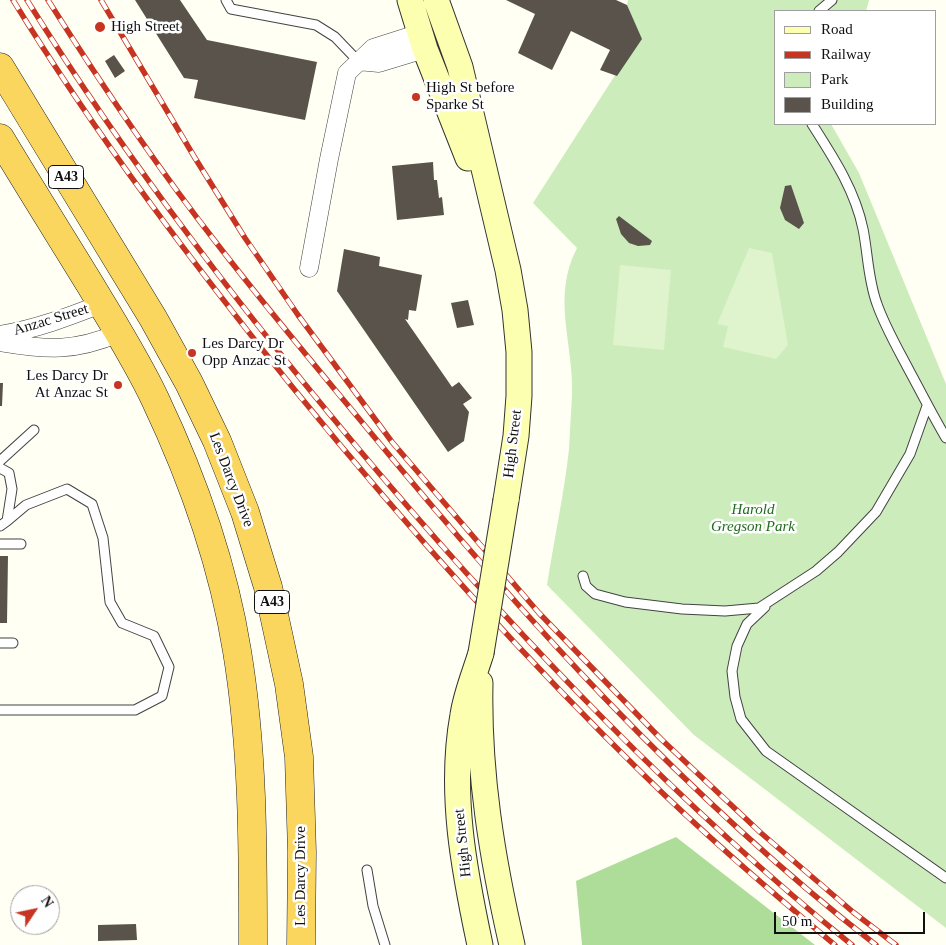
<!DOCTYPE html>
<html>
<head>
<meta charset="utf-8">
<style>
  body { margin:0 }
  #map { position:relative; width:946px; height:945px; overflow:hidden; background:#fffff4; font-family:Georgia,serif }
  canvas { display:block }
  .legend { position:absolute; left:774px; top:10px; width:162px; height:115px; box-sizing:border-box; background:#fff; border:1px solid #9f9f9f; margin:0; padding:6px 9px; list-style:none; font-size:15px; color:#101010 }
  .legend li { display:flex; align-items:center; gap:10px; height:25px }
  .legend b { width:25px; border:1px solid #9f9f9f }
  .north { position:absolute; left:10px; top:885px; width:50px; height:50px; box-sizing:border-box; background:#fff; border:1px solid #9f9f9f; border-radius:50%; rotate:56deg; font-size:14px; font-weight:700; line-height:20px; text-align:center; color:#101010 }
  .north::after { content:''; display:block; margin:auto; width:18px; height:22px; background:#c73422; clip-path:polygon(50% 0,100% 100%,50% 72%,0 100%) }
  .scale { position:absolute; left:774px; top:912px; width:151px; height:22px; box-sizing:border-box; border:2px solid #101010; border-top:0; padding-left:6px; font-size:15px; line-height:18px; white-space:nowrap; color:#101010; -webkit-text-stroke:4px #fff; paint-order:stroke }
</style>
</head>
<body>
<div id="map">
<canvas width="946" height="945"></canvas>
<ul class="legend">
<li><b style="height:6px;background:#fbffaf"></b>Road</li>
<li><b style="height:6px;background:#c73422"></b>Railway</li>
<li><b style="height:14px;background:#ccecbb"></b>Park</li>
<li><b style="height:14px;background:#5a534c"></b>Building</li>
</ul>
<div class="north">N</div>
<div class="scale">50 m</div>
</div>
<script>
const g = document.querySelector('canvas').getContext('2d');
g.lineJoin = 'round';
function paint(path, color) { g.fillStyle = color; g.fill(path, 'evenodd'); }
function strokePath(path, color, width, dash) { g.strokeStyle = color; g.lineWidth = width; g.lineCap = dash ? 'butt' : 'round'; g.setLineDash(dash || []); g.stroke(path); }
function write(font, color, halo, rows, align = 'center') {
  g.font = font + ' Georgia,serif'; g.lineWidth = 5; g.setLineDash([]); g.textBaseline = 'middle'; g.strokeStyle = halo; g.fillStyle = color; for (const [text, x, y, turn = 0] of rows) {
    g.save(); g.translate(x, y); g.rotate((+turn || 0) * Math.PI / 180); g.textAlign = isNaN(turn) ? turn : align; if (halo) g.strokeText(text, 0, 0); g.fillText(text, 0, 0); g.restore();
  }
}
paint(new Path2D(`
  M628,0H869L866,11H775V124H831L859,173L946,384V928L694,735L547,585C554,540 564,494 569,449C570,431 571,413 572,395C574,343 551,298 577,248L533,203L639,38L627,5Z`), '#ccecbb');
paint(new Path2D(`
  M676,837L815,945H582L576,881Z`), '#addd99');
paint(new Path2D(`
  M749,248L772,253L788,345L776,359L723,347L728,326L717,324Z
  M620,265L671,270L664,350L613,345Z`), '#dff3cd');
paint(new Path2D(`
  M135,0H180L207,40L317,62L305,120L194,98L198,80L184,78Z
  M506,0H616L627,5L642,39L617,76L600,70L610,50L571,31L552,70L518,53L535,14Z
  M114,55L125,71L115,78L105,61Z
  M433,162L434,180H437L439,198L442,197L444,215L397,220L392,166Z
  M791,185L804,223L799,229L785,220L780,208L785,186Z
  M619,216L652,241L650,245L638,246L629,243L621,234L616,219Z
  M344,249L380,257L379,266L422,275L416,311L409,310L408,320L405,319L452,387L459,382L472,398L463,404L469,412L464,441L448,452L337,291Z
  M468,300L474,325L457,328L451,303Z
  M0,383H3L2,406H0Z
  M0,556H8L7,623H0Z
  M136,924L137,940L98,941V925Z`), '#5a534c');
const service = new Path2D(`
  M226,0L231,9L316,25L335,37L358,61
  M819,11L832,0
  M812,124C833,157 855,190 863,229C868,254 868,280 877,304C885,327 898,349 910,372C922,394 933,416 946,438
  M0,461L34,430
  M0,468L9,473L12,489L7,521L0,526
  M0,544H21
  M583,576L586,586L595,594L625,602L682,609L725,611L759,608L816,571L838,552L876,512L910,454L927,406
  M765,607L747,624L737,646L732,671L735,697L741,719L766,751L946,878
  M0,643H13
  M0,710H135L162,696L169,667L154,636L122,623L110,602L103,538L92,504L67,489L26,505L7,521
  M367,870L373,906L385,945`);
const minor = new Path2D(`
  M358,61L379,63L425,49
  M309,268L329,159L347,73L373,48L420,33
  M0,335C36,329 68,317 101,304
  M0,342C47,350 74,352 119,333`);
const secondary = new Path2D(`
  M410,0L425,49L468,158
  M436,0L460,67L508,270L515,310L519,352V396L516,436L506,500
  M480,683C478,772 492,858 512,945
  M480,945C464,870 449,792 463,715C466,694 475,673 481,653`);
const trunk = new Path2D(`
  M0,67L153,318L189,383L217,441L245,512L268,587L289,684L299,757L302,852L301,945
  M0,138C30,188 61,237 91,286C113,323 137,361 155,399C193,479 223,564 237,651C253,748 253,846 253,945`);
strokePath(service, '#434343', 11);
strokePath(minor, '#434343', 19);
strokePath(secondary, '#323232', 27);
strokePath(trunk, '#212121', 29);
strokePath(service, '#fff', 9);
strokePath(minor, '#fff', 18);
strokePath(secondary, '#fbffaf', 25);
strokePath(trunk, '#fbd65f', 28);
const rail = new Path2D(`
  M13,0C97,137 194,265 294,389C404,524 521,655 646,777C706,836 770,891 835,945
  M27,0C131,167 251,322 378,472C523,642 678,804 852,945
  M48,0C101,84 157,167 218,245C266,307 316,367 366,427C520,614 684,796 876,945
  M101,0L195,158L245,238L298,315L392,442L539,613L661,739L761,833L853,912L896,945`);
strokePath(rail, '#c73422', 5.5);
strokePath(rail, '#fff', 4, [11]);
const secondaryBridge = new Path2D(`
  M481,653L506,500`);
strokePath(secondaryBridge, '#323232', 27, []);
strokePath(secondaryBridge, '#fbffaf', 25);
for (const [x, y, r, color] of [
  [100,27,6,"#c73422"],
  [416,97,5,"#c73422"],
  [192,353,5,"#c73422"],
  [118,385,5,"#c73422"]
]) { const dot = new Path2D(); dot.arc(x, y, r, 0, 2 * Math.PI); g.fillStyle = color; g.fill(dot); strokePath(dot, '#fff', 2); }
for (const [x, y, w] of [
  [66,177,35],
  [272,602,35]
]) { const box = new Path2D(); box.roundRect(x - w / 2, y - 11.5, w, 23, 4); g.fillStyle = '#fff'; g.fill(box); strokePath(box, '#101010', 1); }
write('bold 14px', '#101010', null, [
  ["A43",66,177],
  ["A43",272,602]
]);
write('15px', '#101010', '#fff', [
  ["High Street",111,27],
  ["High St before",426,88],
  ["Sparke St",426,105],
  ["Les Darcy Dr",202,344],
  ["Opp Anzac St",202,361],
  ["Les Darcy Dr",108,376,"right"],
  ["At Anzac St",108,393,"right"]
], 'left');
write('15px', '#101010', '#fff', [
  ["Anzac Street",51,320,-17],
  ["High Street",513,444,-83],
  ["Les Darcy Drive",231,480,69],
  ["High Street",463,843,-96],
  ["Les Darcy Drive",301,876,-90]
]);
write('italic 15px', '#206c1d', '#fff', [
  ["Harold",753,510],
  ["Gregson Park",753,527]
]);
</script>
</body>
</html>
